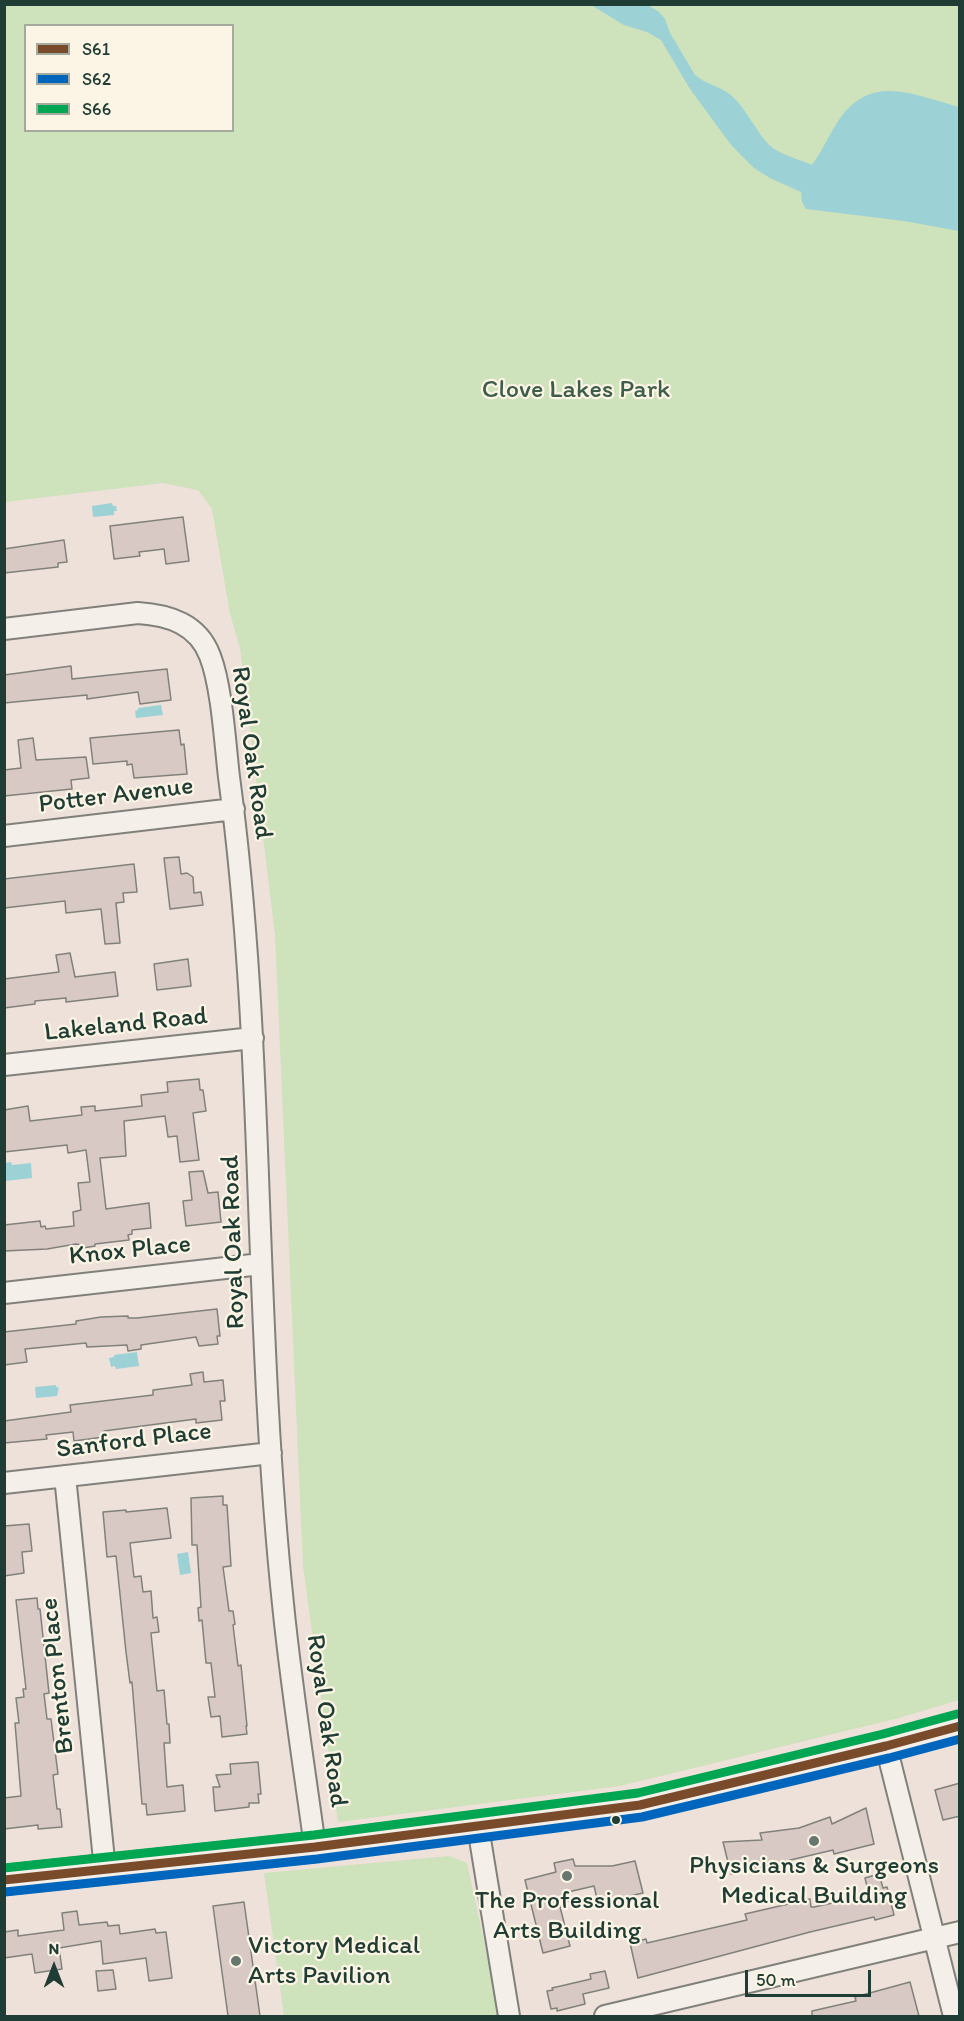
<!DOCTYPE html>
<html>
<head>
<meta charset="utf-8">
<style>
  body { margin:0 }
  #map { position:relative; width:964px; height:2021px; overflow:hidden; background:#ede1da; font-family:Itim,sans-serif }
  canvas { display:block }
  .frame { position:absolute; inset:0; border:6px solid #1f3d34; pointer-events:none }
  .legend { position:absolute; left:24px; top:24px; width:210px; height:108px; box-sizing:border-box; background:#fcf5e5; border:2px solid #a4ab9e; margin:0; padding:8px 10px; list-style:none; font-size:18px; color:#1f3d34 }
  .legend li { display:flex; align-items:center; gap:12px; height:30px }
  .legend b { width:30px; border:2px solid #a4ab9e }
  .north { position:absolute; left:24px; top:1937px; width:60px; height:60px; -webkit-text-stroke:4px #fcf5e5; paint-order:stroke; rotate:0deg; font-size:16px; font-weight:700; line-height:24px; text-align:center; color:#1f3d34 }
  .north::after { content:''; display:block; margin:auto; width:21px; height:27px; background:#1f3d34; clip-path:polygon(50% 0,100% 100%,50% 72%,0 100%) }
  .scale { position:absolute; left:745px; top:1970px; width:126px; height:27px; box-sizing:border-box; border:3px solid #1f3d34; border-top:0; padding-left:8px; font-size:18px; line-height:21px; white-space:nowrap; color:#1f3d34; -webkit-text-stroke:4px #fcf5e5; paint-order:stroke }
</style>
</head>
<body>
<div id="map">
<canvas width="964" height="2021"></canvas>
<div class="frame"></div>
<ul class="legend">
<li><b style="height:8px;background:#7a4b2a"></b>S61</li>
<li><b style="height:8px;background:#0065bd"></b>S62</li>
<li><b style="height:8px;background:#00a651"></b>S66</li>
</ul>
<div class="north">N</div>
<div class="scale">50 m</div>
</div>
<script>
const g = document.querySelector('canvas').getContext('2d');
g.lineJoin = 'round';
function paint(path, color) { g.fillStyle = color; g.fill(path, 'evenodd'); }
function strokePath(path, color, width, dash) { g.strokeStyle = color; g.lineWidth = width; g.lineCap = dash ? 'butt' : 'round'; g.setLineDash(dash || []); g.stroke(path); }
function write(font, color, halo, rows, align = 'center') {
  g.font = font + ' Itim,sans-serif'; g.lineWidth = 4.5; g.setLineDash([]); g.textBaseline = 'middle'; g.strokeStyle = halo; g.fillStyle = color; for (const [text, x, y, turn = 0] of rows) {
    g.save(); g.translate(x, y); g.rotate((+turn || 0) * Math.PI / 180); g.textAlign = isNaN(turn) ? turn : align; if (halo) g.strokeText(text, 0, 0); g.fillText(text, 0, 0); g.restore();
  }
}
paint(new Path2D(`
  M4,5H959V1700L899,1718L620,1786L338,1822L303,1566L275,935L240,648L230,614L212,509L198,490L163,483L5,502ZM26,26H232V130H26Z
  M449,1856L467,1863L500,2016H284L264,1873Z`), '#cee2bb');
paint(new Path2D(`
  M591,5H648L659,12L665,19L670,33L695,75C706,85 721,86 732,96C747,110 755,130 769,145C780,155 799,159 812,165C823,150 830,132 841,117C874,73 916,96 959,107V231L904,221L806,209L802,202L801,192L770,178L754,168L732,146L690,89L661,40L647,32L624,25Z
  M112,503L113,506H116L117,511H114V515L93,517L92,506Z
  M161,705L163,715L136,718L135,711L138,710V708Z
  M11,1162L12,1165L31,1163L32,1178L5,1181V1163Z
  M137,1352L139,1366L116,1369L115,1366L111,1367L109,1358L114,1357V1355Z
  M56,1385L57,1388L59,1387L57,1396L36,1398L35,1387Z
  M188,1552L191,1573L180,1575L177,1554Z`), '#9cd1d6');
const building = new Path2D(`
  M183,517L189,561L166,564L164,549L139,552L140,556L114,559L110,526Z
  M64,540L67,562L58,563V567L4,573V549Z
  M71,666L72,679L167,669L171,700L140,704L138,692L87,699V695L4,703V675Z
  M179,730L181,745L184,744L187,774L134,778L132,764L127,765V761L93,764L90,738Z
  M33,738L36,760L86,757L89,778L71,780L72,789L4,796V770L21,768L18,740Z
  M179,857L181,874L187,873L193,877L194,893L201,892L203,905L170,909L164,858Z
  M134,864L137,892L123,893L124,902L116,903L120,943L105,944L101,909L66,913L65,901L4,908V879Z
  M70,953L75,977L115,972L118,996L66,1002V998L35,1001V1004L4,1008V979L59,972L56,955Z
  M188,959L191,986L157,990L154,964Z
  M199,1079L200,1090H203L206,1111L193,1113L199,1160L180,1162L177,1136L168,1137L165,1116L124,1121L126,1156L100,1158L106,1209L149,1203L151,1228L132,1230V1234L128,1235L129,1240L95,1244V1246L83,1248L82,1245L76,1244L47,1249L4,1251V1225L40,1221L41,1227L45,1226L46,1229L74,1226L73,1212L81,1210L78,1183L90,1182L86,1150L68,1153L67,1145L4,1152V1110L28,1106L30,1121L82,1115L81,1107L95,1106V1111L142,1106L141,1095L168,1092L167,1082Z
  M203,1171L208,1193L218,1192L221,1222L186,1226L183,1201L192,1200L189,1172Z
  M217,1309L220,1336H217L218,1344L199,1346L196,1337L141,1345V1349L128,1351L127,1345L87,1347L86,1343L25,1349L27,1362L4,1365V1332L76,1324V1321L101,1317L128,1316V1318H137Z
  M203,1372L204,1382L223,1380L225,1401H220L222,1420L196,1423V1419L104,1431V1437L74,1441L73,1432L46,1435L47,1439L4,1443V1421L71,1412L70,1405L153,1395V1390L192,1385L190,1374Z
  M223,1496V1505H227L231,1566L223,1567L229,1611H233L235,1624L233,1625L238,1666L241,1665L247,1726H246L247,1734L222,1737L220,1716L211,1717L208,1697H215L211,1663H206L202,1620L199,1621L198,1608L201,1607L197,1545H192L191,1498Z
  M167,1508L171,1538L130,1543L134,1577L141,1576L143,1592L151,1591L153,1618L157,1617L159,1632L151,1633L157,1691L164,1690L167,1724H169L170,1743H164L167,1787L183,1785L185,1811L147,1815L146,1804H142L132,1682L130,1683L126,1652L116,1556L107,1557L103,1512L126,1510V1512Z
  M29,1524L32,1551L22,1552L24,1573L4,1576V1526Z
  M37,1598L38,1609H40L49,1693L44,1694L47,1719H51L58,1774L53,1775L57,1809H60L62,1827L38,1829V1825L4,1829V1798L21,1796L15,1723H19L16,1698L24,1697L23,1689H26L16,1600Z
  M258,1762L261,1794H258L259,1803H249V1807L215,1811L213,1787H220L216,1775L231,1774L230,1764Z
  M960,1783V1816L943,1820L935,1790Z
  M866,1808L874,1844L834,1854L833,1850L731,1874L723,1842L762,1840L760,1833L799,1828L830,1817L832,1824Z
  M573,1859L575,1866H612L635,1861L643,1893L598,1903L594,1886L568,1892L570,1901L559,1903L570,1946L543,1953L525,1880L556,1872L554,1863Z
  M879,1874L883,1888L887,1887L894,1915L875,1920L874,1917L810,1932L638,1978L630,1943L646,1939L647,1943L747,1920L745,1914L810,1899L811,1907H814L869,1895L865,1878Z
  M244,1902L260,2016H228L213,1906Z
  M77,1911L79,1925L107,1922L108,1926L119,1925L120,1934L155,1929L156,1933L166,1932L172,1978L149,1981L146,1958L103,1964L101,1941L59,1948L62,1969L35,1973L32,1954L4,1958V1932L18,1930V1936L64,1930L62,1913Z
  M113,1970L116,1989L98,1991L96,1971Z
  M605,1971L609,1988L583,1994L585,2004L557,2011V2008L551,2009L547,1991L553,1990L552,1988L591,1979L590,1974Z
  M910,1982L919,2016H812V2011L856,2001L855,1997Z`);
paint(building, '#d9c9c5');
strokePath(building, '#81817c', 1.5);
const street = new Path2D(`
  M4,629L138,613C169,615 198,624 210,656C222,687 225,743 229,777C248,918 254,1061 259,1203C264,1337 269,1471 283,1604C291,1685 304,1766 315,1847
  M4,836L234,809
  M4,1065L253,1038
  M4,1293L261,1264
  M65,1476L105,1870
  M4,1483L271,1453
  M886,1746L954,2016
  M478,1827L509,2016
  M605,2016L960,1932`);
const secondary = new Path2D(`
  M4,1880L315,1847L640,1805L886,1746L960,1726`);
strokePath(street, '#81817c', 24);
strokePath(secondary, '#81817c', 32);
strokePath(street, '#f4efe9', 20);
strokePath(secondary, '#f4efe9', 27);
strokePath(new Path2D(`
  M4,1880L315,1847L640,1805L886,1746L960,1726`), '#7a4b2a', 9);
strokePath(new Path2D(`
  M5,1892L317,1859L642,1817L889,1758L960,1739`), '#0065bd', 9);
strokePath(new Path2D(`
  M4,1868L314,1835L638,1793L883,1734L957,1714`), '#00a651', 9);
for (const [x, y, r, color] of [
  [616,1820,5,"#1f3d34"],
  [814,1841,6,"#67766e"],
  [567,1876,6,"#67766e"],
  [236,1961,6,"#67766e"]
]) { const dot = new Path2D(); dot.arc(x, y, r, 0, 2 * Math.PI); g.fillStyle = color; g.fill(dot); strokePath(dot, '#fcf5e5', 2); }
write('26px', '#3d5e4a', '#fcf5e5', [
  ["Clove Lakes Park",576,390]
]);
write('26px', '#1f3d34', '#fcf5e5', [
  ["Royal Oak Road",251,753,82],
  ["Potter Avenue",116,796,-7],
  ["Lakeland Road",126,1025,-6],
  ["Royal Oak Road",234,1242,-92],
  ["Knox Place",130,1251,-6],
  ["Sanford Place",134,1441,-7],
  ["Brenton Place",58,1676,-96],
  ["Royal Oak Road",326,1721,82]
]);
write('26px', '#1f3d34', '#fcf5e5', [
  ["Physicians & Surgeons",814,1866],
  ["Medical Building",814,1896],
  ["The Professional",567,1901],
  ["Arts Building",567,1931],
  ["Victory Medical",248,1946,"left"],
  ["Arts Pavilion",248,1976,"left"]
]);
</script>
</body>
</html>
